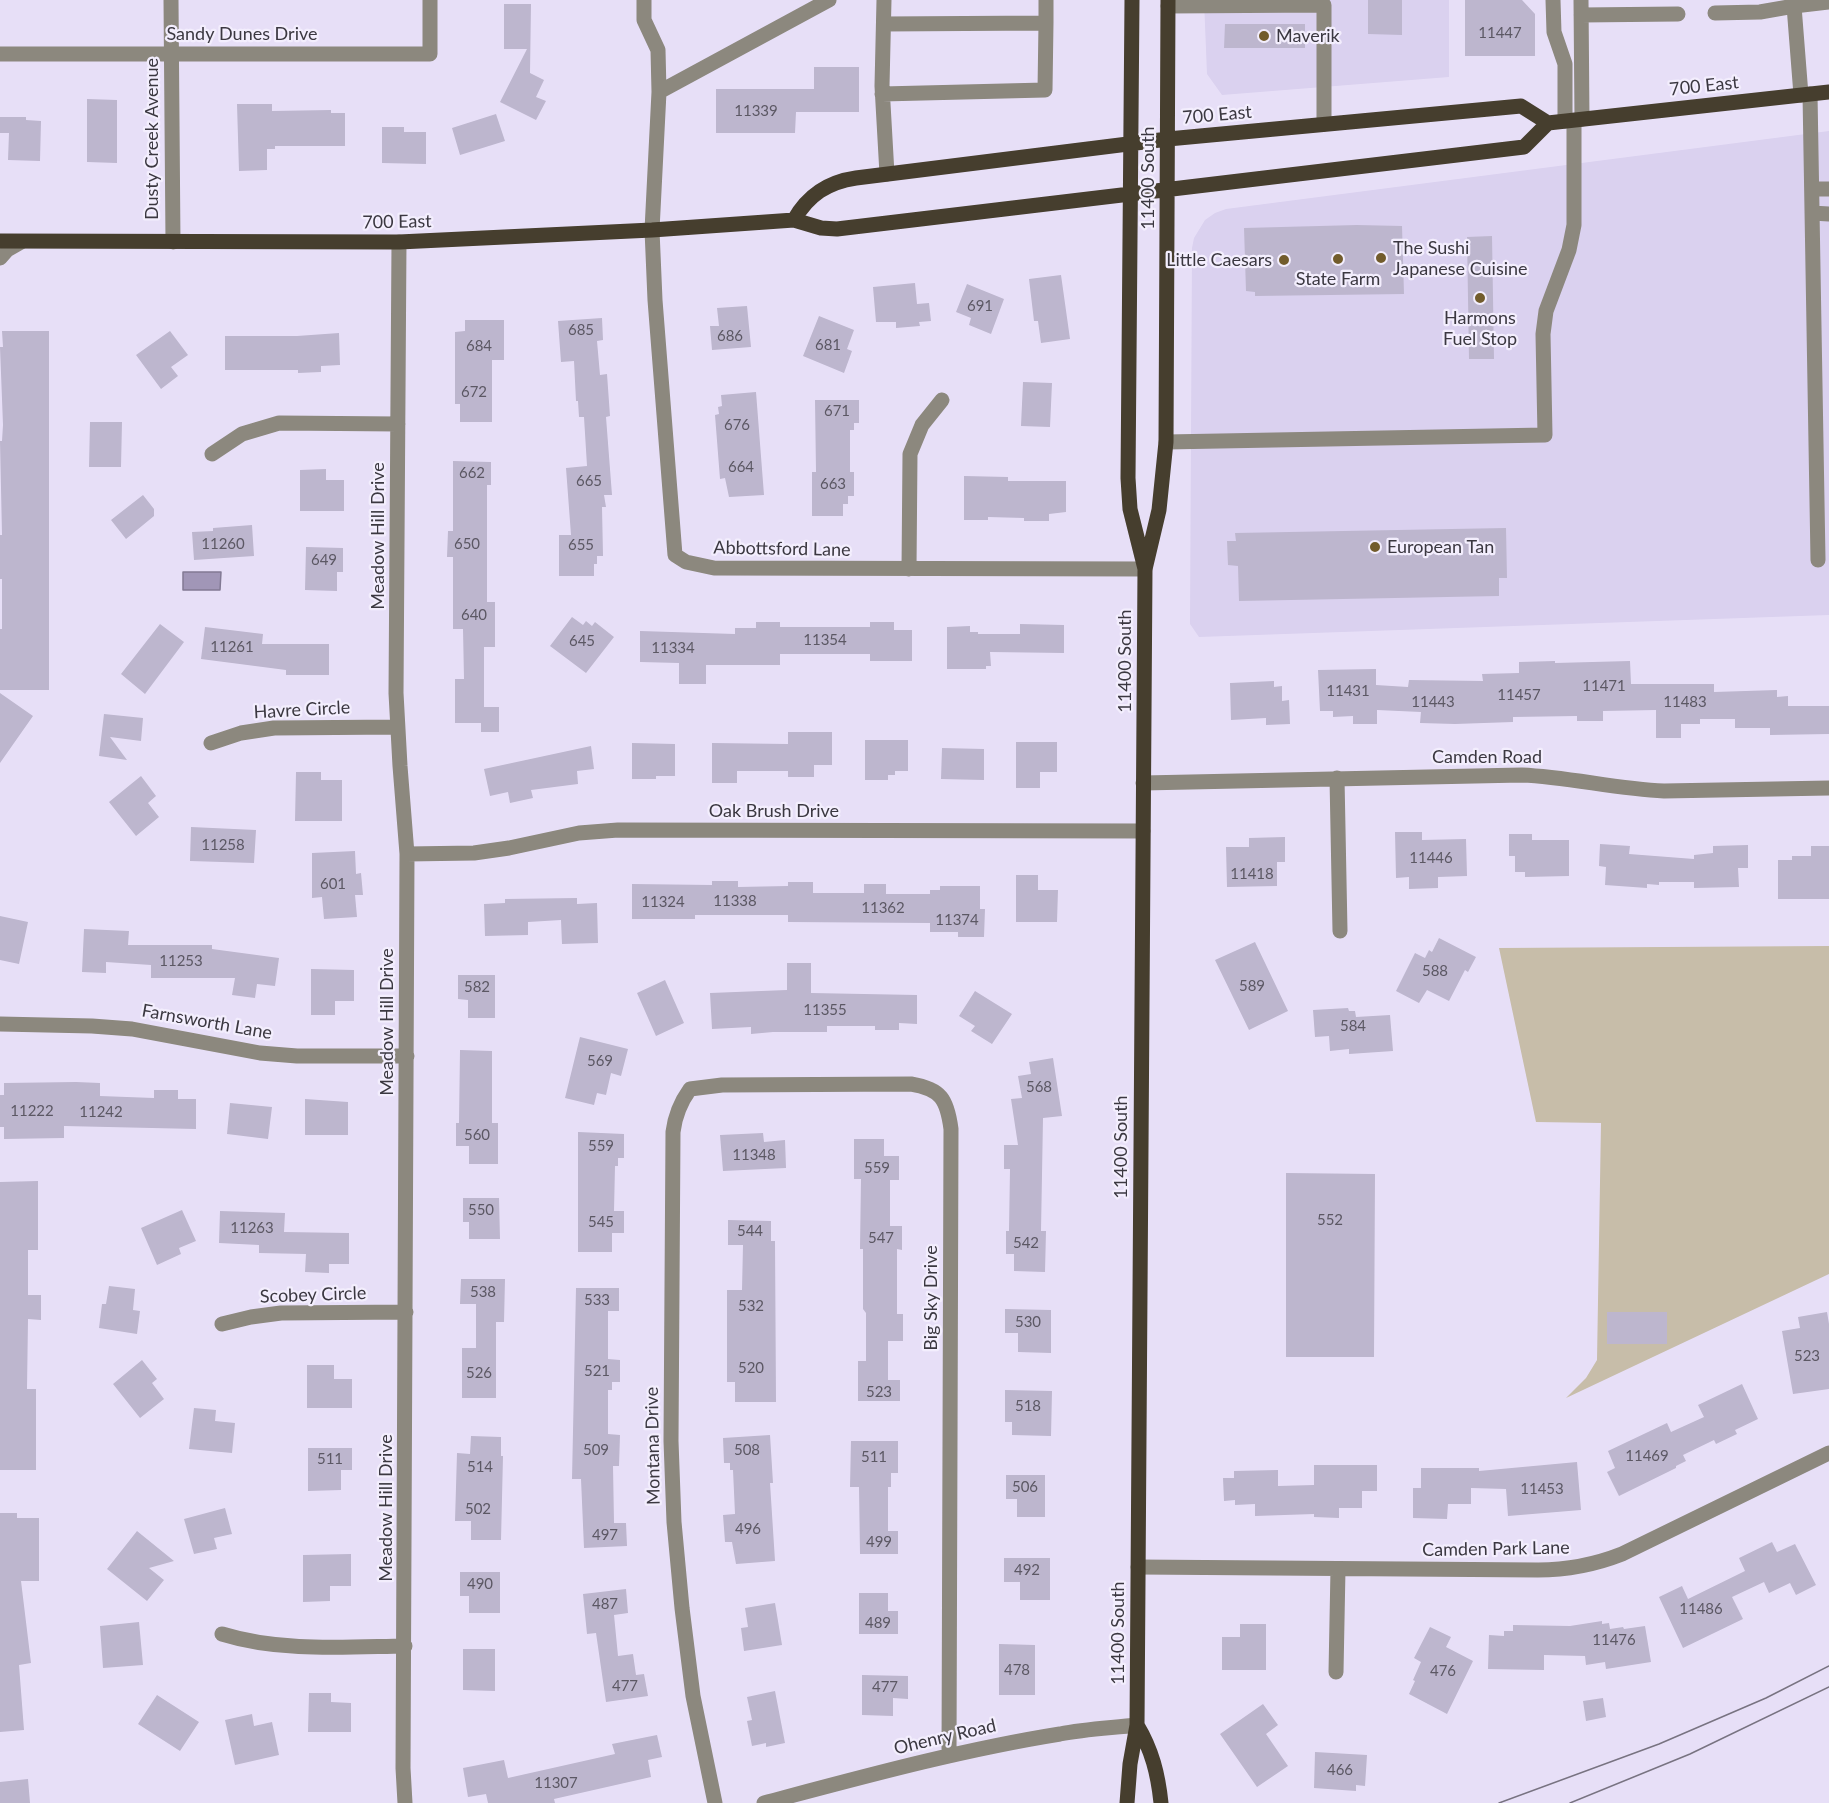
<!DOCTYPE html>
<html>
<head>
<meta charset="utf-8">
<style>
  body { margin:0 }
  canvas { display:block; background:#e7dff7 }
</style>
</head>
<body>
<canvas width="1829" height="1803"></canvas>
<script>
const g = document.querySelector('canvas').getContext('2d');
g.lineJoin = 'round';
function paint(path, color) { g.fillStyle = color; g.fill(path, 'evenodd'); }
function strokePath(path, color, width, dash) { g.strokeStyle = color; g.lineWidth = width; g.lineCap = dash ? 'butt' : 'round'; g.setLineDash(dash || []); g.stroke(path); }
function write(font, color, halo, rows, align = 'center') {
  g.font = font + ' Lato,sans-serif'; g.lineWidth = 4.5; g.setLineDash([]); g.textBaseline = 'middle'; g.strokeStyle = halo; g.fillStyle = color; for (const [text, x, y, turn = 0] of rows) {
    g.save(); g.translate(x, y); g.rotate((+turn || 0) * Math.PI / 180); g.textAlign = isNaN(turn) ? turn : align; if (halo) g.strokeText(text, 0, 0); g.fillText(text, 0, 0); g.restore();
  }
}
paint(new Path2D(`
  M1204,0H1449V77L1222,95L1207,74Z
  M1829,131V615L1199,637L1190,624L1192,248L1194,238L1205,220L1215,213L1226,209Z`), '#dad1ef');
paint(new Path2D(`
  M1829,946V1274L1566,1398L1586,1378L1597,1360L1601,1123L1536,1122L1499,948Z`), '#c7bda9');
const water = new Path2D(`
  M183,572H221L220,590H183Z`);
paint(water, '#a196b7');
strokePath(water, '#827a94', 1.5);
paint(new Path2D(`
  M1368,0H1402V35L1368,34Z
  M1465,0H1522L1535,14V56H1465Z
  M504,4H531L530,73L544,80L536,97L546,101L536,120L500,102L527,49H504Z
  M1225,24H1305V48H1224Z
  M814,67H859V112H796L795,133H716V89H814Z
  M87,99L117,100V163L87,162Z
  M237,104H272V111L331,110V113H345V146H275V149H267V170L239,171Z
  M496,114L505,141L460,155L452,128Z
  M0,117H26V120L41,121L40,161L8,160L9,133H0Z
  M382,127H404V132H426V164L382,163Z
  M1357,225L1402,226L1404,294L1255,296V292L1246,291L1244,228Z
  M1492,236L1494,359H1469L1467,237Z
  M1061,275L1070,339L1041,343L1038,321H1034L1029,279Z
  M915,283L917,304L929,303L931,321L919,322L920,326L896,328V322H876L873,287Z
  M967,284L1004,299L991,334L969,325L971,318L956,312Z
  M747,306L751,347L712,350L710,326H719L717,308Z
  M819,316L854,330L847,349L852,351L844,373L803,356Z
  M602,318L603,340L597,341L600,375L607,374L610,416L606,417L612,495H604L606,507H602L603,556H597V564H594V576H559V535H571L566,468L587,466L584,417H579L578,401H576L574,361L561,362L558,321Z
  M465,320H504V360H492V422H460V404H455V332L465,331Z
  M2,331H49V690H0V629H2V579H0V535H2L0,441H2L3,425L0,347H3Z
  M170,331L188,355L171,367L178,376L161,389L136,355Z
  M339,333L340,365L321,366V372L298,373V370H225V336H297Z
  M1023,382L1052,383L1050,427L1021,426Z
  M756,392L764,495L729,497L725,478L720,479L715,415L719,414L718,407L722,406L721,395Z
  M815,400H859V423H854V430H850V472H854V496H848V504H843V516H812V472H816Z
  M90,422H122L121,467H89Z
  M453,461L491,462V485H487V602H495V647H484V707H499V732H481V723H455V679H464L463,629H453V557H447L448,531H453Z
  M326,469V480H344V511H300V470Z
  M964,476L1008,477V481H1066V512L1049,514V521H1024V518L988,517V520H964Z
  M143,495L154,509V516L126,539L111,520Z
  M252,525L254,556L194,560L192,532L213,531V528Z
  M1506,528L1507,578H1499V596L1239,601L1238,566L1228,565L1227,541H1236L1235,533Z
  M306,547L343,548V572H337V591L305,590Z
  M572,617L583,625L586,621L592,626L595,622L614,637L586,673L550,646Z
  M756,622H780V627H870V622H894V630H912V661H870V654H780V665H706V684H679V663L640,662V631L735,634V628H756Z
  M160,624L184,642L145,694L121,674Z
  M1020,624L1064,625V653L990,652L991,666H986V669H947V627L970,626V632H978V634H1020Z
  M205,627L263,634L262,644H329V675H286V670L201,659Z
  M1555,661V663L1630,661L1631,684H1714V692L1777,690V697L1788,696V706H1829V734L1770,735V728H1735V719H1700V724H1681V738H1656V710L1603,711V721H1577V716L1513,717V722L1455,724L1420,723L1421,712L1377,710V724H1353V716L1333,717V711H1320L1318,670L1376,669V685L1408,687L1409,680L1483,681L1482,674L1519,673V662Z
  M1274,681V687L1282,686V701L1289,700L1290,724L1266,725V718L1231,720L1230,683Z
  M0,693L33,716L0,763Z
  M104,714L143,718L141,741L110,737L127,760L99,756Z
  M788,732H832V765H814V777H788V771H737V783H712V743L788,744Z
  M865,740H908V771H895V775H888V780H865Z
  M1016,742H1057V772H1040V788H1016Z
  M632,743L675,744V776H656V779H632Z
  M591,746L594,769L577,771L578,784L531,790L533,798L510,803L508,792L490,796L484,769Z
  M942,748L984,749V780L941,779Z
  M296,772H321V780H342V821H295Z
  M141,776L156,796L148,803L159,817L136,836L109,802Z
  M191,827L256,830L254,863L190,861Z
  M1395,832H1422V840L1466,839L1467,876L1438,877V888L1409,889V877L1396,878Z
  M1509,834H1532V840H1569V876L1525,877V872H1515V856H1509Z
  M1285,837V862H1277V886L1227,887L1226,847H1249V838Z
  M1600,844L1630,846L1629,854L1694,859V855L1713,853V846L1748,845V868H1738L1739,887L1694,888V882H1659V885L1647,884V888L1605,885L1606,867L1599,866Z
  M1811,846H1829V899H1778V860H1792V856H1811Z
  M355,851L356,874L361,873L363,895H355L357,917L324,919L322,897L312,898V853Z
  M1016,875H1038V890H1058L1057,922H1016Z
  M712,881H738V887L788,886V882H813V893H864V884H886V894H930V890H940V886H980V909H985L984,937H958V932H930V923L788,922V915H695V919H632V884L712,885Z
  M577,898V904L597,903L598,943L562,944L561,920L528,922V935L485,936L484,904L505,903V899Z
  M0,916L28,922L19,964L0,960Z
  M84,929L129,931L128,945H212V949L279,958L275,986L257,984L255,998L232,995L235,978H151V965L106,962V973L82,972Z
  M1439,938L1476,957L1468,972L1465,970L1449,1001L1427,990L1419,1003L1396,991L1415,953L1425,958L1429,950L1432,952Z
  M1255,942L1288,1011L1249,1030L1215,960Z
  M787,963H811V993L917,995V1024L899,1023V1030H875V1026H827V1032H773L751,1034V1027L712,1029L710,993L787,990Z
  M311,969L354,970V1001H335V1015H311Z
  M458,975H495V1018H468V1000L458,999Z
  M665,980L684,1023L656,1036L637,993Z
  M975,991L1012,1014L992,1044L971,1031L975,1026L959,1016Z
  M1348,1008L1349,1011H1355L1356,1017L1390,1015L1393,1051L1349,1054V1049L1330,1051L1329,1036L1315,1037L1313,1010Z
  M580,1037L628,1049L621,1076L611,1073L606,1095L597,1093L594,1105L565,1098Z
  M460,1050L492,1051V1123H498V1164H469V1146H456V1123H459Z
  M1053,1058L1062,1116L1043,1118L1041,1231H1046L1045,1272L1014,1271V1254H1006V1231H1009L1010,1169H1004V1145H1018L1011,1099L1022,1098L1018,1076L1031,1074L1029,1062Z
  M76,1082L100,1083V1096L154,1098V1090H178V1099H196V1129L64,1126V1138L4,1139V1127H0V1095H4V1083Z
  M305,1099L348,1102V1135H305Z
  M230,1103L272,1107L268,1139L227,1134Z
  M578,1132L624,1134V1158H618V1166H615L614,1211H624V1233H612V1252H578Z
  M763,1133L764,1142L785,1140L786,1168L723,1171L720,1135Z
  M854,1139H884V1156H899V1180H890V1226H902V1250L897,1249V1314H903V1341H888V1380H900V1401H858V1361H866V1313L863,1309V1249H860L861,1179H854Z
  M1286,1173L1375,1174L1374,1357H1286Z
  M38,1181V1250H28V1295H41V1320L28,1319L27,1389H36V1470H0V1182Z
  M463,1198H499L500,1239H469V1222H463Z
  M182,1210L196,1241L179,1248L181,1254L157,1265L141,1228Z
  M220,1211L285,1213L284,1232L349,1233V1264H329V1273L305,1272L306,1254L259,1253V1245L219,1243Z
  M728,1220L771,1221V1241H775L776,1402H735V1382H727V1290H742L743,1245H728Z
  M461,1279H505L504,1322H496V1398H462V1348H476V1304H460Z
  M109,1286L135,1289L133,1310L140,1311L137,1334L99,1328L102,1304H106Z
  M576,1288H619V1311H608V1359L620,1360V1382H612V1390H608V1434L620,1435L619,1466H613L614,1523H626L627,1546L584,1548L581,1479H572Z
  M1005,1309L1051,1310V1353L1018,1352V1333H1005Z
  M1607,1312H1667V1344H1607Z
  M1827,1312L1829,1324V1389L1793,1394L1782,1331L1800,1328L1798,1317Z
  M142,1360L157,1379L152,1383L164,1399L140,1418L113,1384Z
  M307,1365H334V1379H352V1408H307Z
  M1742,1384L1758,1419L1735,1430L1737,1434L1716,1444L1714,1440L1683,1455L1686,1461L1676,1466V1468L1619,1496L1607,1472L1615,1468L1608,1451L1667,1423L1671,1432L1704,1417L1698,1405Z
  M1005,1390L1052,1391L1051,1436L1012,1435V1422H1005Z
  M194,1408L216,1410L215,1421L235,1423L232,1453L189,1449Z
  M770,1435L773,1483H770L775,1561L736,1564L732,1542H725L723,1515L735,1514L733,1470H730V1463H724L723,1438Z
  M471,1436L501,1437V1456H503L501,1540H471V1521H455L457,1453L470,1454Z
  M851,1441H898V1473H891V1487H888V1531H898V1554H860L859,1487H850Z
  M308,1448H352V1470H341V1490L308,1491Z
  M1577,1462L1581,1510L1508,1516L1506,1489L1471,1488V1504H1448L1447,1519L1413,1518V1488H1421V1468H1479V1471Z
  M1314,1465H1377V1491H1362V1508H1339V1518L1314,1517V1514L1255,1516V1504L1235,1505V1500L1224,1501L1223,1478H1234V1471L1278,1470V1486L1314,1485Z
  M1006,1475H1045V1517H1017V1499H1006Z
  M225,1508L232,1534L214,1538L217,1549L194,1554L184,1519Z
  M0,1513H17V1518H39V1581H21L31,1663L19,1665L24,1730L0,1732Z
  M137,1531L174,1561L149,1568L164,1580L147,1601L107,1569Z
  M1772,1542L1777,1552L1795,1544L1816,1585L1796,1595L1790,1583L1769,1593L1764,1582L1732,1597L1743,1619L1683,1648L1659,1597L1682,1586L1688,1599L1745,1571L1739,1558Z
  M351,1554V1586H330V1601L303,1602V1555Z
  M1004,1558H1050V1600H1020V1582H1004Z
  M460,1572H500V1613H469V1596H460Z
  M626,1589L628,1613L614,1615L618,1656L633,1654L636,1675L644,1674L648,1696L606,1702L596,1633L587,1634L583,1594Z
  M859,1593H888V1611H898V1634H859Z
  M775,1603L782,1645L744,1651L741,1628L748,1627L745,1608Z
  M1602,1621V1624L1609,1623L1610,1629L1623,1627L1624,1629L1645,1626L1651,1662L1606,1669L1605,1662L1586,1665L1585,1656L1544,1655V1670L1488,1669L1489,1635L1504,1636V1631H1513V1625L1570,1626Z
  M139,1622L143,1665L103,1668L100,1626Z
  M1240,1624H1266V1670H1222V1637H1240Z
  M1430,1627L1451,1637L1446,1647L1473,1661L1447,1714L1409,1694L1415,1681L1413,1680L1421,1662L1414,1658Z
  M999,1644L1035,1645V1695H999Z
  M463,1649H495V1691L463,1690Z
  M862,1675L908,1676V1699L893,1698V1716L862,1715Z
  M775,1691L785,1743L766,1747V1743L752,1746L747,1721L752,1720L747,1697Z
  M309,1693H331V1702L351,1703V1732H308Z
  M157,1695L199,1722L180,1751L138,1724Z
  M1603,1698L1606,1717L1586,1721L1583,1701Z
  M1263,1704L1278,1725L1266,1734L1288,1766L1257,1787L1220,1734Z
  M252,1714L254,1726L272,1722L279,1755L235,1765L225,1720Z
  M657,1735L662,1757L648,1760L651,1777L554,1799L555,1803H488L486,1794L468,1797L463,1768L504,1760L508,1778L615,1754L612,1744Z
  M1315,1752L1367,1755L1365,1786L1356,1785V1791L1314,1788Z
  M28,1779L30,1803H0V1782Z`), '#bdb6ce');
strokePath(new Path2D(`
  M171,0L173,242
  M644,0V20L658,50L659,92L652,230L655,300L675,555L686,562L714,568L1145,569
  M884,0L882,86L887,174
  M1553,0L1554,32L1565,64V121
  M1581,0L1582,119
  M1168,6L1324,5V124
  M1715,13L1760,12L1794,6
  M1581,15L1678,14
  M884,24L1046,23V0
  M0,54H430V0
  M659,92L829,0
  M882,94L1045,90L1046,23
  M1810,94L1818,560
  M1801,95L1794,6L1829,2
  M1812,189H1829
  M1812,213L1829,214
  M399,242L396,693L400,766L407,854L403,1768L405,1803
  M0,258L7,250L21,242
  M1166,442L1545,435L1543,334L1546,311L1569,250L1574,225V121
  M212,454L242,434L279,423L398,424
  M909,569L910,454L922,425L942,400
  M211,743L241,733L274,728L397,727
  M1337,778L1340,931
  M1143,783L1522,775C1569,777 1616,789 1664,791L1829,788
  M407,854L474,853L509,848L579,833L618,830L1143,831
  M0,1024L92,1026L132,1029L260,1053L297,1056H407
  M222,1324L251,1317L281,1313L406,1312
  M1138,1567L1538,1570C1568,1570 1594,1565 1622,1554L1829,1453
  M222,1634C280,1652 344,1647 405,1646
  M1336,1672L1338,1569
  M715,1803L693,1696L682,1608L674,1522L671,1441L673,1132C675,1115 680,1103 690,1089L722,1085L911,1084C941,1089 947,1099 951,1129L949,1756
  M764,1803C862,1777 960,1750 1060,1734C1085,1729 1111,1728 1137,1725`), '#8c887e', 15);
strokePath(new Path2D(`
  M1132,0L1128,478L1130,509L1145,569
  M794,220C808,195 828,182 856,178L1168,139L1521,106L1548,123
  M0,241L399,242L652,230L794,220L821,228L837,229L1524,147L1548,123L1829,92
  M1137,1725C1152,1750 1158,1774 1161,1803
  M1127,1803L1130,1764L1137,1725L1145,569L1159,510L1166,442L1168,0`), '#463e2e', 15);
strokePath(new Path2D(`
  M1499,1803L1659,1744L1766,1698L1829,1666
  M1570,1803L1690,1754L1829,1687`), '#787381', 1.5);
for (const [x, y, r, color] of [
  [1264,36,6,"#725c2c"],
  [1381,258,6,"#725c2c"],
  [1338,259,6,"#725c2c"],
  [1284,260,6,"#725c2c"],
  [1480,298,6,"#725c2c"],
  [1375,547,6,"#725c2c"]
]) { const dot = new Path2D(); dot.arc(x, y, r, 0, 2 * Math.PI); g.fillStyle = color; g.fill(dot); strokePath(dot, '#f3eefd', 2); }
write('15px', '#5c5864', null, [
  ["11447",1500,33],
  ["11339",756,111],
  ["691",980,306],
  ["685",581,330],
  ["686",730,336],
  ["681",828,345],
  ["684",479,346],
  ["672",474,392],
  ["671",837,411],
  ["676",737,425],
  ["664",741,467],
  ["662",472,473],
  ["665",589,481],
  ["663",833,484],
  ["11260",223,544],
  ["650",467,544],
  ["655",581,545],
  ["649",324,560],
  ["640",474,615],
  ["11354",825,640],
  ["645",582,641],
  ["11261",232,647],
  ["11334",673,648],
  ["11471",1604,686],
  ["11431",1348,691],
  ["11457",1519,695],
  ["11443",1433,702],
  ["11483",1685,702],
  ["11258",223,845],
  ["11446",1431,858],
  ["11418",1252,874],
  ["601",333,884],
  ["11338",735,901],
  ["11324",663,902],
  ["11362",883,908],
  ["11374",957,920],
  ["11253",181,961],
  ["588",1435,971],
  ["589",1252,986],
  ["582",477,987],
  ["11355",825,1010],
  ["584",1353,1026],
  ["569",600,1061],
  ["568",1039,1087],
  ["11222",32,1111],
  ["11242",101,1112],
  ["560",477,1135],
  ["559",601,1146],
  ["11348",754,1155],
  ["559",877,1168],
  ["550",481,1210],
  ["552",1330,1220],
  ["545",601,1222],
  ["11263",252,1228],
  ["544",750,1231],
  ["547",881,1238],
  ["542",1026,1243],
  ["538",483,1292],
  ["533",597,1300],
  ["532",751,1306],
  ["530",1028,1322],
  ["523",1807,1356],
  ["520",751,1368],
  ["521",597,1371],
  ["526",479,1373],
  ["523",879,1392],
  ["518",1028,1406],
  ["509",596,1450],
  ["508",747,1450],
  ["11469",1647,1456],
  ["511",874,1457],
  ["511",330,1459],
  ["514",480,1467],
  ["506",1025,1487],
  ["11453",1542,1489],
  ["502",478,1509],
  ["496",748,1529],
  ["497",605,1535],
  ["499",879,1542],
  ["492",1027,1570],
  ["490",480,1584],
  ["487",605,1604],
  ["11486",1701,1609],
  ["489",878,1623],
  ["11476",1614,1640],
  ["478",1017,1670],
  ["476",1443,1671],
  ["477",625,1686],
  ["477",885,1687],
  ["466",1340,1770],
  ["11307",556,1783]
]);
write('18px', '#3b3841', '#f3eefd', [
  ["Sandy Dunes Drive",242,34],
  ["700 East",1704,86,-6],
  ["700 East",1217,115,-5],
  ["Dusty Creek Avenue",152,139,-90],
  ["11400 South",1148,178,-90],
  ["700 East",397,222,-1],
  ["Meadow Hill Drive",378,536,-90],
  ["Abbottsford Lane",782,549,1],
  ["11400 South",1125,661,-90],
  ["Havre Circle",302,710,-3],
  ["Camden Road",1487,757],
  ["Oak Brush Drive",774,811],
  ["Farnsworth Lane",207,1022,10],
  ["Meadow Hill Drive",387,1022,-90],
  ["11400 South",1121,1147,-90],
  ["Scobey Circle",313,1295,-2],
  ["Big Sky Drive",931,1298,-90],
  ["Montana Drive",653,1446,-91],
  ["Meadow Hill Drive",386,1508,-90],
  ["Camden Park Lane",1496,1549,-1],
  ["11400 South",1118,1633,-90],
  ["Ohenry Road",945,1737,-13]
]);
write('18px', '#3b3841', '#f3eefd', [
  ["Maverik",1276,36],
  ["The Sushi",1393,248],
  ["Japanese Cuisine",1393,269],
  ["Little Caesars",1272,260,"right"],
  ["State Farm",1338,279,"center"],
  ["Harmons",1480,318,"center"],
  ["Fuel Stop",1480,339,"center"],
  ["European Tan",1387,547]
], 'left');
</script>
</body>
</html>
